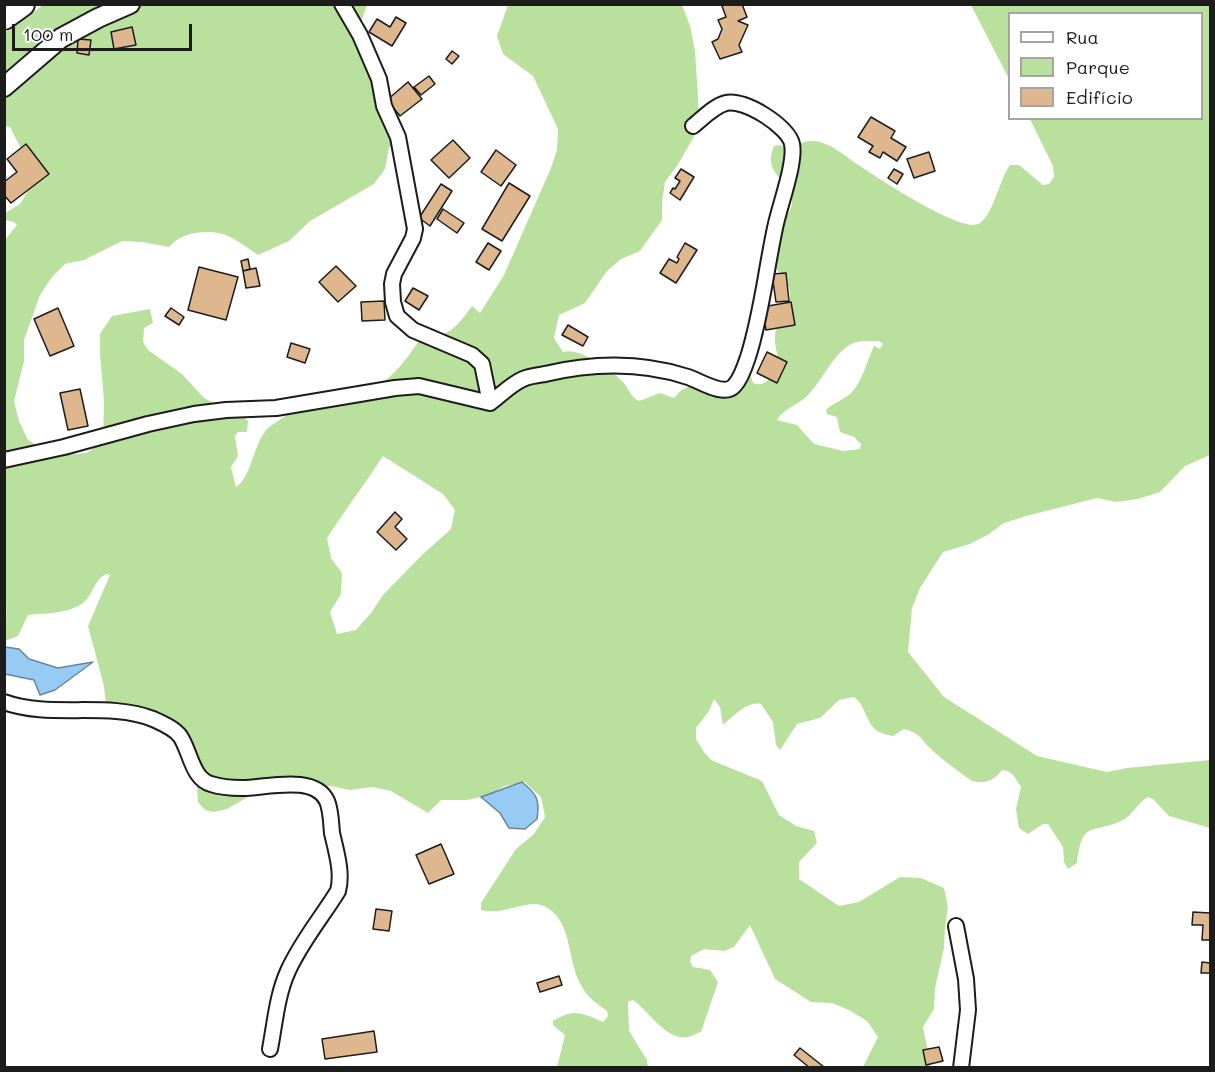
<!DOCTYPE html>
<html>
<head>
<meta charset="utf-8">
<style>
  body { margin:0 }
  #map { position:relative; width:1215px; height:1072px; overflow:hidden; background:#fff; font-family:Mali,sans-serif }
  canvas { display:block }
  .frame { position:absolute; inset:0; border:6px solid #1c1c1c; pointer-events:none }
  .legend { position:absolute; left:1008px; top:12px; width:195px; height:108px; box-sizing:border-box; background:#fff; border:2px solid #a4a4a4; margin:0; padding:8px 10px; list-style:none; font-size:18px; color:#1c1c1c }
  .legend li { display:flex; align-items:center; gap:12px; height:30px }
  .legend b { width:30px; border:2px solid #a4a4a4 }
  .scale { position:absolute; left:12px; top:24px; width:180px; height:27px; box-sizing:border-box; border:3px solid #1c1c1c; border-top:0; padding-left:8px; font-size:18px; line-height:21px; white-space:nowrap; color:#1c1c1c; -webkit-text-stroke:4px #fff; paint-order:stroke }
</style>
</head>
<body>
<div id="map">
<canvas width="1215" height="1072"></canvas>
<div class="frame"></div>
<ul class="legend">
<li><b style="height:8px;background:#fff"></b>Rua</li>
<li><b style="height:16px;background:#b9e19d"></b>Parque</li>
<li><b style="height:16px;background:#dfb78f"></b>Edifício</li>
</ul>
<div class="scale">100 m</div>
</div>
<script>
const g = document.querySelector('canvas').getContext('2d');
g.lineJoin = 'round';
function paint(path, color) { g.fillStyle = color; g.fill(path, 'evenodd'); }
function strokePath(path, color, width, dash) { g.strokeStyle = color; g.lineWidth = width; g.lineCap = dash ? 'butt' : 'round'; g.setLineDash(dash || []); g.stroke(path); }
paint(new Path2D(`
  M43,5H367L360,25L380,59L375,105L399,146L389,147L385,169L374,184L310,221L289,241L258,255C249,249 240,242 230,237C213,228 181,231 169,247L142,242L122,241L84,260L65,264L52,277L40,295L24,340V361L14,401L19,421L28,440L46,451L65,455L87,453L103,441L104,400L100,354V334L112,316L150,309L153,323L144,328L143,342L148,350L182,374L204,398L220,406L237,411L248,421L247,432H238L235,436L238,456L231,467L236,487C254,475 253,437 272,425C288,414 302,404 320,398C338,392 366,390 382,382C396,375 410,353 419,341C450,334 453,332 472,306L480,313L504,275L551,168L557,150L558,129L533,76L503,54L497,36L508,5H682L690,26L695,51L699,113L696,133L677,166L665,182L662,202V220L640,251L621,259L607,271L585,303L559,315L554,338L563,352C579,347 610,369 621,380C628,386 630,397 639,401L660,393L674,398C689,380 696,387 718,391L749,370L753,383C766,388 771,376 779,367C778,356 774,344 775,334C777,322 790,310 790,296C791,280 775,272 771,259C770,255 772,245 773,241C775,226 793,216 792,199C792,180 761,175 774,146L780,145L789,148C795,146 804,141 811,141C828,140 846,157 860,166C878,178 959,232 978,224C992,219 1000,178 1010,165H1019L1043,185L1049,184L1054,177L1053,166L1030,119L1202,118V14H1010L1009,79L971,5H1210V455L1185,466L1160,492L1138,499L1116,502L1097,498L1026,516L1004,523L989,534L970,544L943,552L920,588L912,608L908,652L944,697L1037,756L1107,772L1127,768L1210,760V828L1169,816L1153,799L1148,797C1138,802 1133,815 1123,820C1092,835 1082,819 1077,863L1068,869L1064,862L1063,847L1048,824H1043L1028,834L1019,828L1016,809L1021,787C1016,779 1012,770 1002,770C994,781 985,784 972,781C958,771 942,760 930,748C920,738 920,733 904,729L893,736C889,735 883,734 879,732C866,725 866,705 854,697L839,700L820,718L797,724L780,750L776,745L773,722L761,704C747,701 734,716 723,725L720,707L714,699L709,711L696,728V739L704,752L711,760L762,781L779,815L796,826L814,831L817,843L799,862V879L839,906L859,902L900,877L921,878L944,888L948,908L945,927L944,948L935,988L934,1009L923,1027L931,1067H863L878,1037L867,1021L849,1010L832,1003L811,1002L775,979L750,925L734,947L724,951L704,949L691,956L690,962L693,967L710,970L718,982L701,1032C697,1033 692,1036 688,1037C666,1041 649,1011 633,1000L628,1002L629,1031L647,1060L648,1067H557L565,1035L553,1025V1021C575,1008 581,1013 603,1022L608,1016L607,1011C597,1004 587,997 581,985C566,960 574,917 541,905C527,900 501,916 481,910V903L516,849L534,834L545,817L541,797L525,782L505,786L486,796L467,800H441L428,813L391,791L372,787L350,790L331,786L265,787L227,809L213,812L205,810L198,802L197,785L191,763L164,728L106,706L104,686L88,626L110,575L106,574C95,580 94,590 87,599C74,614 46,613 28,615L18,636L5,641C5,626 8,611 5,597L4,241L17,225L14,222L5,220V213L20,204L36,178L31,157L20,147L10,127L5,126V33ZM879,341L883,344L880,349L874,346C867,361 862,383 850,394C843,400 833,403 826,410L827,414L837,417L840,432L854,437L861,444L860,449L844,451L814,444L797,425L777,420C783,409 797,405 806,397C823,381 831,356 851,344C859,340 870,341 879,341ZM383,456L443,494L455,510L451,529L421,556L383,595L371,613L356,630L337,634L330,612L341,594L342,573L331,558L327,538C345,510 365,484 383,456Z`), '#b9e19d');
const water = new Path2D(`
  M5,647L19,649L29,659L58,668L93,662L55,690L40,695L34,680L5,674Z
  M522,782C537,794 540,800 537,819L525,829L509,828L500,813L481,797Z`);
paint(water, '#97cbf4');
strokePath(water, '#66859e', 1.5);
const building = new Path2D(`
  M726,4H742L747,17L738,21L748,25L739,45L742,52L720,59L712,42L718,39L722,29L718,20L726,17L722,6Z
  M396,17L406,23L392,46L369,32L377,19L390,27Z
  M132,27L136,45L114,49L111,32Z
  M78,39L91,40L89,55L77,53Z
  M452,51L459,56L452,64L446,59Z
  M429,76L435,84L421,95L414,87Z
  M408,82L422,99L400,116L387,100Z
  M871,117L895,131L891,138L906,147L897,161L883,152L880,158L869,152L873,146L858,137Z
  M453,140L470,158L449,178L431,160Z
  M26,144L49,174L11,203L4,195V182L17,172L7,159Z
  M496,150L516,165L501,186L481,172Z
  M929,152L935,171L914,178L907,159Z
  M681,169L694,177L680,200L670,193L673,188L675,189L680,181L675,178Z
  M894,169L903,174L897,184L888,178Z
  M509,183L530,196L502,241L482,229Z
  M441,184L452,191L430,226L419,218Z
  M443,209L464,223L457,233L437,219Z
  M488,243L501,251L489,270L476,262Z
  M685,243L697,250L676,283L660,273L669,259L677,263L679,259L677,257Z
  M248,259L250,269L243,271L241,261Z
  M336,266L356,286L338,302L319,282Z
  M199,267L238,277L226,320L188,310Z
  M256,268L260,286L246,288L243,271Z
  M786,273L789,301L776,302L772,274Z
  M413,288L428,296L419,310L405,301Z
  M384,301L385,320L362,321L361,302Z
  M791,302L795,325L766,330L762,307Z
  M58,308L74,346L50,356L34,319Z
  M171,308L184,317L179,325L165,316Z
  M568,325L588,337L583,346L562,335Z
  M291,343L310,349L305,363L287,357Z
  M767,352L787,362L777,383L757,373Z
  M80,389L88,426L68,430L60,393Z
  M395,512L402,519L395,527L407,539L396,550L377,532Z
  M441,844L454,874L429,884L416,855Z
  M376,909L392,911L389,931L373,929Z
  M1193,912L1210,913V940H1202L1203,925H1192Z
  M1202,962L1210,963V973H1201Z
  M559,976L562,985L540,992L537,983Z
  M374,1031L377,1052L325,1059L322,1039Z
  M939,1047L943,1061L926,1065L923,1050Z
  M800,1048L824,1067L823,1068H810L794,1055Z`);
paint(building, '#dfb78f');
strokePath(building, '#1c1c1c', 1.5);
const street = new Path2D(`
  M342,4L360,35L379,79L384,106L398,137L415,229L413,238L394,274L392,284L393,302L397,316L413,330L472,355L482,364L490,403
  M490,403C500,396 511,384 523,379C529,376 538,375 545,374C592,363 642,362 688,377C700,381 724,397 734,386C741,379 745,366 748,357C761,317 766,270 775,228C779,207 796,163 792,144C789,127 744,98 726,103C714,106 703,118 693,126
  M4,460L64,447L148,424L194,414L226,410L276,408L395,388L419,386L490,403
  M4,702C50,719 107,701 153,719C162,723 174,728 180,736C190,750 192,779 211,784C220,787 232,788 242,788C265,788 315,774 327,801C331,810 331,823 332,833C336,851 343,873 338,891C322,917 301,942 288,971C277,995 275,1023 270,1049
  M956,926L966,979L968,1010L961,1068`);
const secondary = new Path2D(`
  M4,87L61,38L98,18L130,4`);
const highway = new Path2D(`
  M4,17L22,4`);
strokePath(street, '#1c1c1c', 18);
strokePath(secondary, '#1c1c1c', 22);
strokePath(highway, '#1c1c1c', 28);
strokePath(street, '#fff', 14);
strokePath(secondary, '#fff', 18);
strokePath(highway, '#fff', 24);
</script>
</body>
</html>
